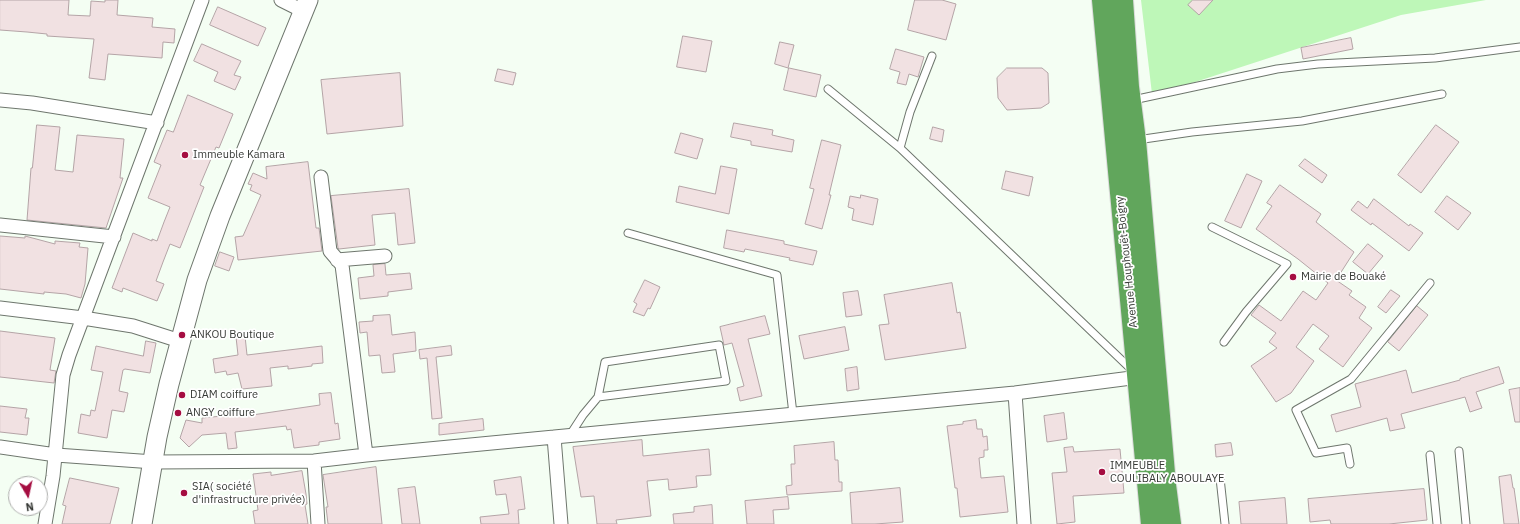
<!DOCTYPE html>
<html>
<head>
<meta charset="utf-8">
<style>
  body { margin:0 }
  #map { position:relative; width:1520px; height:524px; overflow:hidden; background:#f4fef3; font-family:"IBM Plex Sans",sans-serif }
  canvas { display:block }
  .north { position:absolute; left:8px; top:476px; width:40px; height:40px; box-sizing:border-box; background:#fff; border:1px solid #afb0ae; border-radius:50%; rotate:171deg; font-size:11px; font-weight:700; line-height:16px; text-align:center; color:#363935 }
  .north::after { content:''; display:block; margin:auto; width:14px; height:18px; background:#a50d41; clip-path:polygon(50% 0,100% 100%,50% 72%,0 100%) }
</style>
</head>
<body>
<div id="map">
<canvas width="1520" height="524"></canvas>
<div class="north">N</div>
</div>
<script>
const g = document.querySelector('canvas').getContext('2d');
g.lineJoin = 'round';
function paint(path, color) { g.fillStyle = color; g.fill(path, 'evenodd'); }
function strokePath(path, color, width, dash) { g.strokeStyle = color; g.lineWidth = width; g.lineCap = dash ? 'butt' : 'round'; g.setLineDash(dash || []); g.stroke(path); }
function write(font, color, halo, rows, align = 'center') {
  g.font = font + ' "IBM Plex Sans",sans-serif'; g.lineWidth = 3.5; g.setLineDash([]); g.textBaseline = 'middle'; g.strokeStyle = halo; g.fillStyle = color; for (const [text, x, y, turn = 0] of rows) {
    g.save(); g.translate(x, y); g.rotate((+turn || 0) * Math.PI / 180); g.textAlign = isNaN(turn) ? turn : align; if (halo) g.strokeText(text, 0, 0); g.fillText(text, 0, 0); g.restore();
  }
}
paint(new Path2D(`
  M1141,0H1486L1401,15L1189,84L1152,94Z`), '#bef7b8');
const building = new Path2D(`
  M0,0H69L68,15L90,16L91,1L105,2V0H118L117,15L153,18L152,27L175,29L174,43L163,42L162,58L108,54L105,80L89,78L94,39L47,36V34L27,32L0,30Z
  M915,0H942L956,4L946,40L908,30Z
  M1193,0H1213L1199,15L1188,5Z
  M218,7L266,28L258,46L210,25Z
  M683,36L712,41L706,72L677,67Z
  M1351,38L1353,49L1303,59L1301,48Z
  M780,42L794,45L788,68L775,64Z
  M202,44L241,61L234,75L241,77L235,90L214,81L218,72L194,61Z
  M896,49L924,57L918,77L909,74L906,85L897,83L900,72L890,69Z
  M789,68L821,75L816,97L784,90Z
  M1007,68H1042L1048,73L1049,103L1041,108L1007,110L998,98L997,78Z
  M498,69L516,73L513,85L495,81Z
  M400,73L403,126L327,134L321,80Z
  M188,95L233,114L219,148L216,147L200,185L204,187L180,248L170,244L163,262L156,281L164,284L157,301L123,288L122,292L112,288L133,233L152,241V239L157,241L164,222L170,207L148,198L161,165L154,162L167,130L173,132Z
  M734,123L773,130L772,135L794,140L792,152L751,145V141L731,137Z
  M37,125L60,127L55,170L73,172L77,135L124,139L120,178H123L106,228L27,220L31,168H32Z
  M1436,125L1459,142L1421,193L1398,175Z
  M933,127L944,130L942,142L930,139Z
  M681,133L703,139L697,159L675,153Z
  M822,140L841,145L829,195H831L822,229L805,224L814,189L810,188Z
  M1305,159L1327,175L1322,183L1299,166Z
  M308,162L316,228H319L322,251L238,260L235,237L243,236L261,195L250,190L252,185L248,184L253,173L267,179L266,167Z
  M721,166L737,169L729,214L676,202L679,186L715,194Z
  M1006,171L1033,177L1029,196L1002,189Z
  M1247,174L1262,181L1241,228L1225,221Z
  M1280,185L1321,214L1316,222L1354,252L1336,280L1352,291L1349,295L1366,307L1359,318L1372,328L1343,367L1319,349L1329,336L1313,324L1296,347L1314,361L1291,393L1276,402L1251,366L1277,348L1269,342L1276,333L1251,315L1259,305L1281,321L1303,291L1316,300L1328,283L1298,259L1256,229L1272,206L1267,203Z
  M409,189L415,243L398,245L395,213L372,215L375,245L339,249L338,248L331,196Z
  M861,195L878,199L873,225L852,220L854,209L848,207L850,196L860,198Z
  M1447,196L1471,213L1458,230L1435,212Z
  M1374,199L1409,226L1410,224L1423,233L1409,251L1372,223L1371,225L1351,210L1358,201L1367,208Z
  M727,230L784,241V244L817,251L813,265L789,260L790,258L745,249L744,252L724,248Z
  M0,236L25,238V236L55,244V241L80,243L79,247L88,248L85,284L81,298L66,294L44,292V294L0,289Z
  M1368,244L1383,256L1368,274L1353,262Z
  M220,252L234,257L229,271L215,266Z
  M385,264L386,275L410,273L412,289L388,292V296L360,299L358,278L374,276L373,265Z
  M645,280L660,287L650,309L648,308L644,316L633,312L637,304L634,302Z
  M952,283L957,313L960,312L966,348L885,360L879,325L889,324L884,295Z
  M1391,290L1400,296L1386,313L1378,307Z
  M858,291L862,315L846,317L843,293Z
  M1417,306L1428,315L1399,351L1388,342Z
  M390,315L392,335L415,332L416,351L393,354L395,372L382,373L380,355L369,356L367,332L360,333L359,322L373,321V316Z
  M765,316L770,334L748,339L762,396L740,401L737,388L744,386L732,343L724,345L720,327Z
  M845,327L849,350L804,359L799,336Z
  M0,331L55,338L50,370L56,371L54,383L0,377Z
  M245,336L247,355L322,346L323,363L312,364V366L288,369V366L270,368L272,386L242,389L238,373L227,375L226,371L215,373L213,359L238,355L236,337Z
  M146,341L156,343L150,373L125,369L123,370L119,391L128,393L124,412L112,410L107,438L78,433L81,414L90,416L91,410L95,411L103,372L91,370L96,346L143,356Z
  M451,346L452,355L436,357L442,418L432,419L427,358L420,359L419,350Z
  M857,367L859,389L847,391L845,369Z
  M1499,367L1504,383L1476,392L1482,408L1470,412L1465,397L1401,414L1405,428L1390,431L1387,418L1336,432L1331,415L1361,407L1355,384L1406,370L1412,393L1460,380V379Z
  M1520,388V422H1515L1509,390Z
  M331,393L335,424L338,423L340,439L319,442V445L294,448L291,429L287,430L286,426L235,432L237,448L228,449L226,433L202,435L189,447L180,438L186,420L202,423V418L252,413V415L320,405L319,394Z
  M0,406L27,409L25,418H29L27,435L0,432Z
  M1064,413L1067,439L1047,442L1044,416Z
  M483,419L484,430L439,435V424Z
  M976,420L977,429H982L983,437L987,436L988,450H984V457L979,458L981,478L1004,476L1008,512L960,517L957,488H955L947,426L963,424V422Z
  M642,440L643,456L709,449L711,475L696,476L697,487L669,490L668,479L647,481L651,516L616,520L617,524H597L594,496L581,497L573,447Z
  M834,442L835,460H838L839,482H842V491L787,495L786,486L792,485L791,464H795L794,446Z
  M1231,443L1233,455L1216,457L1215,445Z
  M1073,447L1074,452L1120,449L1124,493L1073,496L1075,522L1057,524L1052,473L1067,472L1064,448Z
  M376,467L382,524H328L326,507H328L323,475Z
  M302,471L306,494L307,504L305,505L308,524H255L253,511L258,510L253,474L271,472V475Z
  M1511,475L1513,488H1514L1519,524H1504L1499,477Z
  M521,477L525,509L518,510L519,524H481L480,517L509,514L506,494L496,495L494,481Z
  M70,478L119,488L110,524H62L66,506L63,505Z
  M415,487L420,524H402L398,489Z
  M900,488L903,522L875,524H852L850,493Z
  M1424,489L1427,520L1389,524H1331L1330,520L1310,522L1308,499Z
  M788,497L789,509L773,510L774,524H747L745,501Z
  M1285,498L1287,524H1241L1239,502Z
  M712,505L713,524H674L673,514L694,512V507Z`);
paint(building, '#f1e1e2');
strokePath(building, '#b4a4a6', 1);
const lane = new Path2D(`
  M828,89L900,148L1133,371
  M1133,100L1277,69L1318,64L1435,58L1520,47
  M1137,140L1192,132L1302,121L1442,94
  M900,148L910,112L932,56
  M1212,227L1287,264L1246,312L1224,342
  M628,233L777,275L793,414
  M570,435L583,415L598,397L726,381L719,345L605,362L598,397
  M1459,451L1466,524
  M1430,455L1437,524
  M1350,464L1347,448L1316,453L1296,410L1351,379L1430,283
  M1220,478L1225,524`);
const street = new Path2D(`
  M281,0L303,11
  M0,100L32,103L157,123
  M321,177L330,251L342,265L366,455
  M0,225L114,237
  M337,260L385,256
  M0,308L83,318L133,326L180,341
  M1015,393L1024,524
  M554,437L561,524
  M0,447L56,455L154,462L314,461L366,455L1015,393L1139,377
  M314,461L318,524
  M45,524L53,476L63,375L69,355L202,0`);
const secondary = new Path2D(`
  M142,524L157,437L169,384L197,280L220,216L308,0`);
const highway = new Path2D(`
  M1103,0L1152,524
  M1122,0L1128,87L1135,141L1165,485L1170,524`);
strokePath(lane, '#6e766d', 9);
strokePath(street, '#6e766d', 15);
strokePath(secondary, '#6e766d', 21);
strokePath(highway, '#dbdbdb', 24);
strokePath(lane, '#fff', 7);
strokePath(street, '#fff', 13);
strokePath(secondary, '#fff', 19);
strokePath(highway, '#61a65c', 22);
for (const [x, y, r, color] of [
  [185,155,4,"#a50d41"],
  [1293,277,4,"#a50d41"],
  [182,335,4,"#a50d41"],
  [182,395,4,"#a50d41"],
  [178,413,4,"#a50d41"],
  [1102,472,4,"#a50d41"],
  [184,493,4,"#a50d41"]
]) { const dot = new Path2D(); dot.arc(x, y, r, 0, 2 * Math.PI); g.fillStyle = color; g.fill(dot); strokePath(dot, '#fff', 1.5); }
write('11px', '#363935', '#fff', [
  ["Immeuble Kamara",193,155],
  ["Mairie de Bouaké",1301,277],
  ["ANKOU Boutique",190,335],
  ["DIAM coiffure",190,395],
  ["ANGY coiffure",186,413],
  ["IMMEUBLE",1110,466],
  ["COULIBALY ABOULAYE",1110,479],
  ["SIA( société",192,487],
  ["d'infrastructure privée)",192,500]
], 'left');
write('11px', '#363935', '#fff', [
  ["Avenue Houphouët-Boigny",1127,262,-96]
]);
</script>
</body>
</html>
